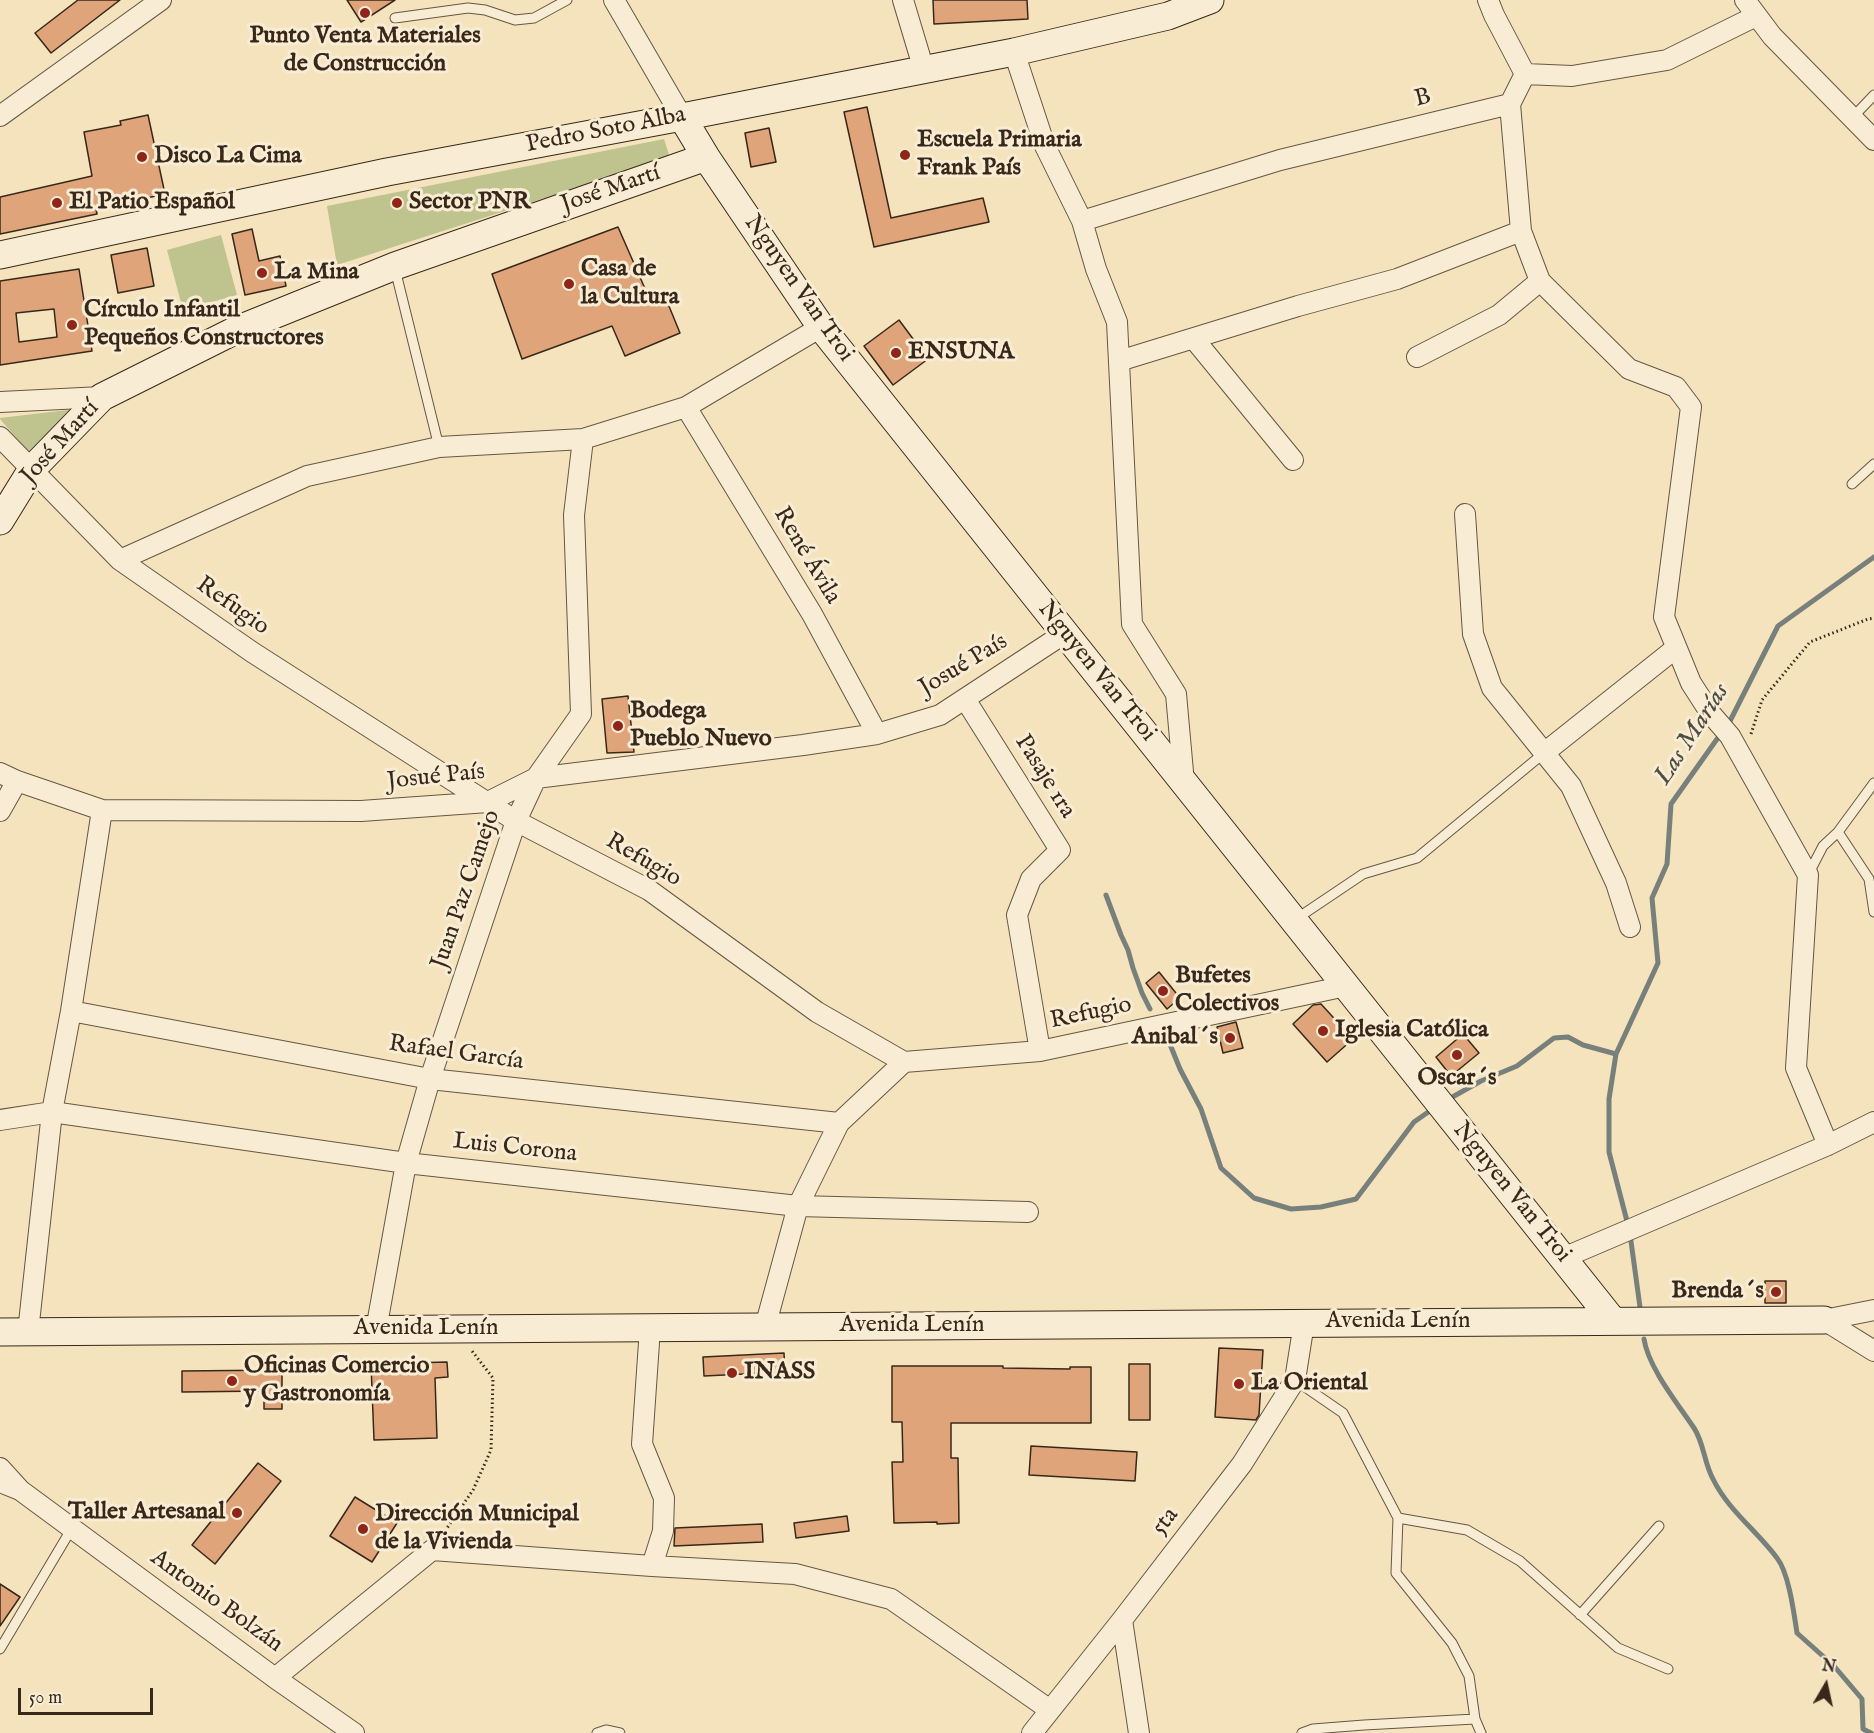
<!DOCTYPE html>
<html>
<head>
<meta charset="utf-8">
<style>
  body { margin:0 }
  #map { position:relative; width:1874px; height:1733px; overflow:hidden; background:#f4e3bd; font-family:"IM FELL English",serif }
  canvas { display:block }
  .north { position:absolute; left:1796px; top:1655px; width:60px; height:60px; -webkit-text-stroke:4px #f8edd4; paint-order:stroke; rotate:9deg; font-size:16px; font-weight:700; line-height:24px; text-align:center; color:#382819 }
  .north::after { content:''; display:block; margin:auto; width:21px; height:27px; background:#382819; clip-path:polygon(50% 0,100% 100%,50% 72%,0 100%) }
  .scale { position:absolute; left:18px; top:1688px; width:135px; height:27px; box-sizing:border-box; border:3px solid #382819; border-top:0; padding-left:8px; font-size:18px; line-height:21px; white-space:nowrap; color:#382819; -webkit-text-stroke:4px #f8edd4; paint-order:stroke }
</style>
</head>
<body>
<div id="map">
<canvas width="1874" height="1733"></canvas>
<div class="north">N</div>
<div class="scale">50 m</div>
</div>
<script>
const g = document.querySelector('canvas').getContext('2d');
g.lineJoin = 'round';
function paint(path, color) { g.fillStyle = color; g.fill(path, 'evenodd'); }
function strokePath(path, color, width, dash) { g.strokeStyle = color; g.lineWidth = width; g.lineCap = dash ? 'butt' : 'round'; g.setLineDash(dash || []); g.stroke(path); }
function write(font, color, halo, rows, align = 'center') {
  g.font = font + ' "IM FELL English",serif'; g.lineWidth = 6; g.setLineDash([]); g.textBaseline = 'middle'; g.strokeStyle = halo; g.fillStyle = color; for (const [text, x, y, turn = 0] of rows) {
    g.save(); g.translate(x, y); g.rotate((+turn || 0) * Math.PI / 180); g.textAlign = isNaN(turn) ? turn : align; if (halo) g.strokeText(text, 0, 0); g.fillText(text, 0, 0); g.restore();
  }
}
paint(new Path2D(`
  M664,139L670,158L337,265L327,206Z
  M221,235L237,295L183,310L167,250Z
  M76,409L28,452L0,419V418Z`), '#bfc38e');
strokePath(new Path2D(`
  M1728,725L1778,626L1874,557
  M1106,895L1121,935L1128,950L1133,968L1142,993L1150,1009
  M1167,1037L1180,1069L1201,1109L1221,1168L1254,1198L1291,1209L1321,1207L1356,1199L1414,1122L1434,1108
  M1616,1054L1609,1099V1152L1628,1225
  M1447,1100L1481,1081L1517,1066L1554,1038L1568,1037L1583,1045L1616,1054L1658,963L1652,898L1667,864L1671,804L1722,732
  M1630,1234L1640,1307
  M1644,1339C1648,1367 1678,1404 1694,1428C1704,1443 1704,1463 1713,1479C1728,1510 1757,1531 1777,1558C1789,1573 1794,1614 1797,1633L1834,1666L1862,1699L1863,1729L1871,1733`), '#78807b', 5);
const building = new Path2D(`
  M78,0H120L51,53L35,33Z
  M347,0H395L361,22Z
  M933,0H1027L1028,19L934,24Z
  M867,107L891,218L983,198L989,222L874,247L844,112Z
  M148,115L165,194L96,209L97,214L0,234V197L92,176L84,132L121,125L120,121Z
  M769,128L776,162L751,167L745,133Z
  M618,227L650,300L664,294L680,333L625,356L612,326L522,359L492,274Z
  M252,229L259,261L280,256L286,286L245,295L232,234Z
  M147,248L154,286L118,293L111,255Z
  M79,269L92,351L0,365V281ZM54,309L57,337L19,342L16,313Z
  M899,320L928,359L893,385L864,346Z
  M628,696L634,752L607,753L602,699Z
  M1159,972L1180,998L1167,1009L1146,983Z
  M1321,1004L1353,1039L1327,1062L1293,1024L1313,1005Z
  M1236,1022L1243,1048L1223,1053L1217,1027Z
  M1463,1034L1479,1053L1451,1076L1436,1057Z
  M1765,1281H1786V1303H1765Z
  M1219,1348L1263,1350L1259,1415L1256,1420L1215,1417Z
  M784,1353L785,1372L704,1376L703,1357Z
  M447,1362L448,1377L435,1378L437,1438L374,1440L371,1364Z
  M1129,1364H1150V1420H1129Z
  M892,1366H1003V1368L1070,1369V1367H1091V1423H951V1458H958L959,1523L937,1524V1522L894,1523L892,1462H903L902,1422H892Z
  M282,1370V1409H264V1391L182,1392V1371Z
  M1031,1446L1137,1452L1135,1481L1029,1475Z
  M258,1463L281,1481L215,1564L192,1545Z
  M355,1497L397,1523L372,1562L330,1536Z
  M847,1516L849,1531L796,1538L794,1523Z
  M762,1524L763,1542L674,1546L675,1528Z
  M0,1584L20,1597L0,1626Z`);
paint(building, '#e0a47b');
strokePath(building, '#382819', 1.5);
const lane = new Path2D(`
  M395,18L468,8L485,10L515,20L534,18L567,0
  M1852,118L1874,95
  M395,269L439,447
  M1852,484L1874,464
  M1838,832L1874,783
  M1809,873L1823,846L1838,832L1869,879L1874,912
  M1296,919L1363,874L1417,858L1544,753
  M1295,1380L1343,1413L1398,1518L1396,1573L1452,1643L1469,1676L1475,1719L1481,1733
  M1398,1518L1467,1530L1520,1561L1618,1648L1668,1669
  M1580,1615L1659,1526
  M0,1649L72,1528
  M597,1733L606,1730L620,1733
  M1302,1733L1313,1729L1364,1725L1475,1719`);
const street = new Path2D(`
  M614,0L682,117
  M903,0L924,70
  M1488,0L1494,15L1525,74
  M1745,0L1772,36L1874,140
  M1014,52L1045,146L1082,221L1096,269L1117,322L1132,624L1176,694L1184,783
  M1525,74L1572,76L1667,60L1756,16
  M1510,104L1521,231L1540,281L1629,369L1676,387L1691,407L1664,617L1691,683L1711,714L1730,736L1808,875L1796,1068L1828,1145
  M0,116L161,0
  M1082,221L1280,160L1510,104L1525,74
  M1194,339L1293,460
  M1417,357L1499,315L1540,281
  M1119,361L1298,306L1397,279L1521,231
  M0,402L102,397
  M686,407L812,614L877,734
  M0,437L120,560L252,652L516,821L649,890L817,1012L904,1062L1040,1051L1346,986
  M1465,514L1473,634L1492,688L1571,786L1616,883L1630,927
  M120,560L307,476L439,447L583,439L686,407L821,327
  M965,699L1060,850L1031,879L1017,915L1040,1051
  M1544,753L1676,648
  M0,773L17,781L102,810L361,811L488,802L536,778L803,745L877,734L940,715L1065,633
  M0,811L17,781
  M71,1011L430,1079L839,1123
  M0,1120L52,1112L406,1163L798,1206L1028,1212
  M1563,1258L1828,1145L1874,1122
  M1824,1320L1874,1351
  M1824,1320L1874,1310
  M765,1327L798,1206L839,1123L904,1062
  M650,1328L642,1444L664,1498L663,1531L652,1566
  M376,1330L406,1163L430,1079L516,821L536,778L581,714L574,515L583,439
  M28,1332L52,1112L71,1011L102,810
  M0,1468L20,1490L0,1482
  M20,1490L275,1678L354,1733
  M1122,1620L1139,1733
  M275,1678L432,1550L652,1566L795,1574L891,1599L1050,1710
  M1032,1733L1122,1620L1242,1464L1295,1380L1304,1323`);
const secondary = new Path2D(`
  M682,117L706,157L821,327L1613,1321
  M0,255L387,172L682,117L1014,52L1168,16L1210,0
  M0,521L32,469L102,397L234,331L395,266L706,157
  M0,1332L1824,1320`);
strokePath(lane, '#675742', 11);
strokePath(street, '#675742', 22);
strokePath(secondary, '#382819', 29);
strokePath(new Path2D(`
  M1751,734L1762,700L1810,642L1868,619L1874,618
  M445,1531L473,1490L491,1450L493,1378L472,1351`), '#382819', 3, [1.5, 3]);
strokePath(lane, '#f8edd4', 9);
strokePath(street, '#f8edd4', 20);
strokePath(secondary, '#f8edd4', 27);
for (const [x, y, r, color] of [
  [365,13,6,"#8f2418"],
  [905,155,6,"#8f2418"],
  [142,157,6,"#8f2418"],
  [57,203,6,"#8f2418"],
  [397,203,6,"#8f2418"],
  [262,273,6,"#8f2418"],
  [569,284,6,"#8f2418"],
  [72,325,6,"#8f2418"],
  [896,353,6,"#8f2418"],
  [618,726,6,"#8f2418"],
  [1163,991,6,"#8f2418"],
  [1323,1031,6,"#8f2418"],
  [1230,1038,6,"#8f2418"],
  [1457,1055,6,"#8f2418"],
  [1776,1292,6,"#8f2418"],
  [732,1373,6,"#8f2418"],
  [232,1381,6,"#8f2418"],
  [1239,1384,6,"#8f2418"],
  [237,1513,6,"#8f2418"],
  [363,1529,6,"#8f2418"]
]) { const dot = new Path2D(); dot.arc(x, y, r, 0, 2 * Math.PI); g.fillStyle = color; g.fill(dot); strokePath(dot, '#f8edd4', 2); }
write('bold 24px', '#382819', '#f8edd4', [
  ["Punto Venta Materiales",365,37,"center"],
  ["de Construcción",365,65,"center"],
  ["Escuela Primaria",917,141],
  ["Frank País",917,169],
  ["Disco La Cima",154,157],
  ["El Patio Español",69,203],
  ["Sector PNR",409,203],
  ["Casa de",581,270],
  ["la Cultura",581,298],
  ["La Mina",274,273],
  ["Círculo Infantil",84,311],
  ["Pequeños Constructores",84,339],
  ["ENSUNA",908,353],
  ["Bodega",630,712],
  ["Pueblo Nuevo",630,740],
  ["Bufetes",1175,977],
  ["Colectivos",1175,1005],
  ["Iglesia Católica",1335,1031],
  ["Anibal´s",1218,1038,"right"],
  ["Oscar´s",1457,1079,"center"],
  ["Brenda´s",1764,1292,"right"],
  ["Oficinas Comercio",244,1367],
  ["y Gastronomía",244,1395],
  ["INASS",744,1373],
  ["La Oriental",1251,1384],
  ["Taller Artesanal",225,1513,"right"],
  ["Dirección Municipal",375,1515],
  ["de la Vivienda",375,1543]
], 'left');
write('24px', '#382819', '#f8edd4', [
  ["B",1423,99,-14],
  ["Pedro Soto Alba",606,131,-11],
  ["José Martí",611,190,-19],
  ["Nguyen Van Troi",798,289,55],
  ["José Martí",61,443,-48],
  ["René Ávila",806,556,59],
  ["Refugio",232,607,35],
  ["Josué País",964,666,-31],
  ["Nguyen Van Troi",1096,672,51],
  ["Pasaje 1ra",1044,777,58],
  ["Josué País",436,778,-6],
  ["Refugio",643,861,30],
  ["Juan Paz Camejo",467,890,-71],
  ["Refugio",1091,1014,-12],
  ["Rafael García",456,1054,8],
  ["Luis Corona",515,1149,6],
  ["Nguyen Van Troi",1511,1193,51],
  ["Avenida Lenín",1398,1322],
  ["Avenida Lenín",912,1326],
  ["Avenida Lenín",426,1329],
  ["5ta",1166,1522,-52],
  ["Antonio Bolzán",216,1602,36]
]);
write('italic 26px', '#524d42', '#f8edd4', [
  ["Las Marías",1693,735,-57]
]);
</script>
</body>
</html>
